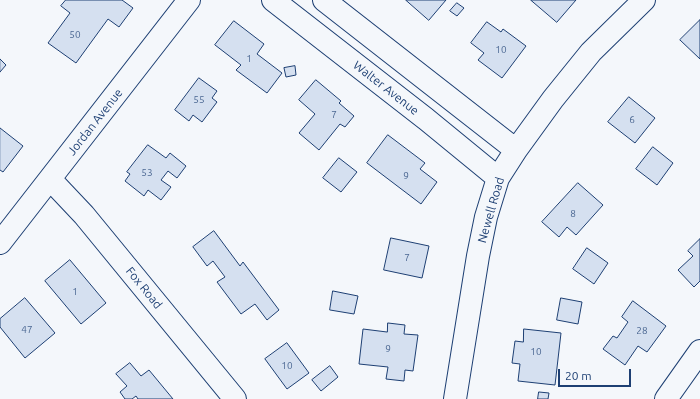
<!DOCTYPE html>
<html>
<head>
<meta charset="utf-8">
<style>
  body { margin:0 }
  #map { position:relative; width:700px; height:399px; overflow:hidden; background:#f4f7fb; font-family:Ubuntu,sans-serif }
  canvas { display:block }
  .scale { position:absolute; left:558px; top:369px; width:73px; height:18px; box-sizing:border-box; border:2px solid #1d3f73; border-top:0; padding-left:5px; font-size:12px; line-height:14px; white-space:nowrap; color:#1d3f73; -webkit-text-stroke:3px #f4f7fb; paint-order:stroke }
</style>
</head>
<body>
<div id="map">
<canvas width="700" height="399"></canvas>
<div class="scale">20 m</div>
</div>
<script>
const g = document.querySelector('canvas').getContext('2d');
g.lineJoin = 'round';
function paint(path, color) { g.fillStyle = color; g.fill(path, 'evenodd'); }
function strokePath(path, color, width, dash) { g.strokeStyle = color; g.lineWidth = width; g.lineCap = dash ? 'butt' : 'round'; g.setLineDash(dash || []); g.stroke(path); }
function write(font, color, halo, rows, align = 'center') {
  g.font = font + ' Ubuntu,sans-serif'; g.lineWidth = 3; g.setLineDash([]); g.textBaseline = 'middle'; g.strokeStyle = halo; g.fillStyle = color; for (const [text, x, y, turn = 0] of rows) {
    g.save(); g.translate(x, y); g.rotate((+turn || 0) * Math.PI / 180); g.textAlign = isNaN(turn) ? turn : align; if (halo) g.strokeText(text, 0, 0); g.fillText(text, 0, 0); g.restore();
  }
}
const building = new Path2D(`
  M66,0H122L133,8L119,27L108,19L76,63L48,43L70,13L61,6Z
  M406,0H446L429,20Z
  M531,0H576L557,22Z
  M457,3L464,8L457,16L450,11Z
  M700,20V59L680,40Z
  M234,21L264,44L257,54L282,73L267,93L236,70L241,65L215,45Z
  M487,22L501,32L503,29L526,46L502,78L478,60L484,53L471,43Z
  M0,59L6,65L0,72Z
  M295,66L296,75L286,77L284,68Z
  M199,78L217,91L212,98L217,102L202,122L193,115L189,121L175,110Z
  M316,80L341,101L339,103L354,116L345,127L340,124L319,150L299,133L315,114L299,100Z
  M629,97L655,118L635,143L608,122Z
  M0,128L23,146L3,172L0,170Z
  M388,135L425,163L420,169L437,182L421,204L367,163Z
  M148,145L166,158L170,153L186,166L177,178L168,171L161,180L171,187L161,200L148,190L144,196L125,181L130,174L127,172Z
  M653,147L673,163L657,185L636,169Z
  M339,158L357,172L341,192L323,178Z
  M578,183L603,205L576,235L567,227L559,237L542,222Z
  M214,231L240,266L243,262L279,310L267,320L255,304L241,314L217,282L225,277L213,261L207,266L193,247Z
  M391,238L429,246L422,278L384,270Z
  M700,239V281L694,287L678,270L693,256L688,251Z
  M587,248L608,263L594,284L573,269Z
  M70,260L106,303L81,324L45,281Z
  M333,291L358,296L354,314L330,310Z
  M25,298L55,333L25,358L0,327V319Z
  M561,298L582,302L578,324L557,320Z
  M633,301L666,326L647,352L638,346L625,365L603,349L613,336L617,338L628,322L622,317Z
  M388,323L405,325L404,334L418,335L413,371L405,370L404,381L386,379L388,367L359,364L363,329L387,332Z
  M524,329L561,333L555,385L518,381L520,364L512,363L515,341L523,342Z
  M287,343L309,373L287,389L265,359Z
  M130,363L141,376L149,370L173,399H138L136,396L132,399H125L120,392L127,386L116,374Z
  M330,366L338,377L321,391L312,380Z
  M539,392L549,393L548,399H538Z`);
paint(building, '#d5e0f0');
strokePath(building, '#1d3f73', 1);
const minor = new Path2D(`
  M273,0L426,119L498,178
  M324,0L516,150
  M50,179L84,215L235,399
  M0,243L189,0
  M455,399L478,256L486,217L498,178L516,150L553,99L591,52L644,0
  M666,399L700,351`);
strokePath(minor, '#1d3f73', 24);
strokePath(minor, '#f4f7fb', 22);
write('10px', '#4b6792', null, [
  ["50",75,35],
  ["10",501,50],
  ["1",249,59],
  ["55",199,100],
  ["7",334,115],
  ["6",632,120],
  ["53",147,173],
  ["9",406,176],
  ["8",573,214],
  ["7",407,258],
  ["1",75,292],
  ["47",27,330],
  ["28",642,331],
  ["9",388,349],
  ["10",536,352],
  ["10",287,366]
]);
write('12px', '#1d3f73', '#f4f7fb', [
  ["Walter Avenue",386,88,38],
  ["Jordan Avenue",95,122,-52],
  ["Newell Road",491,210,-74],
  ["Fox Road",144,288,51]
]);
</script>
</body>
</html>
